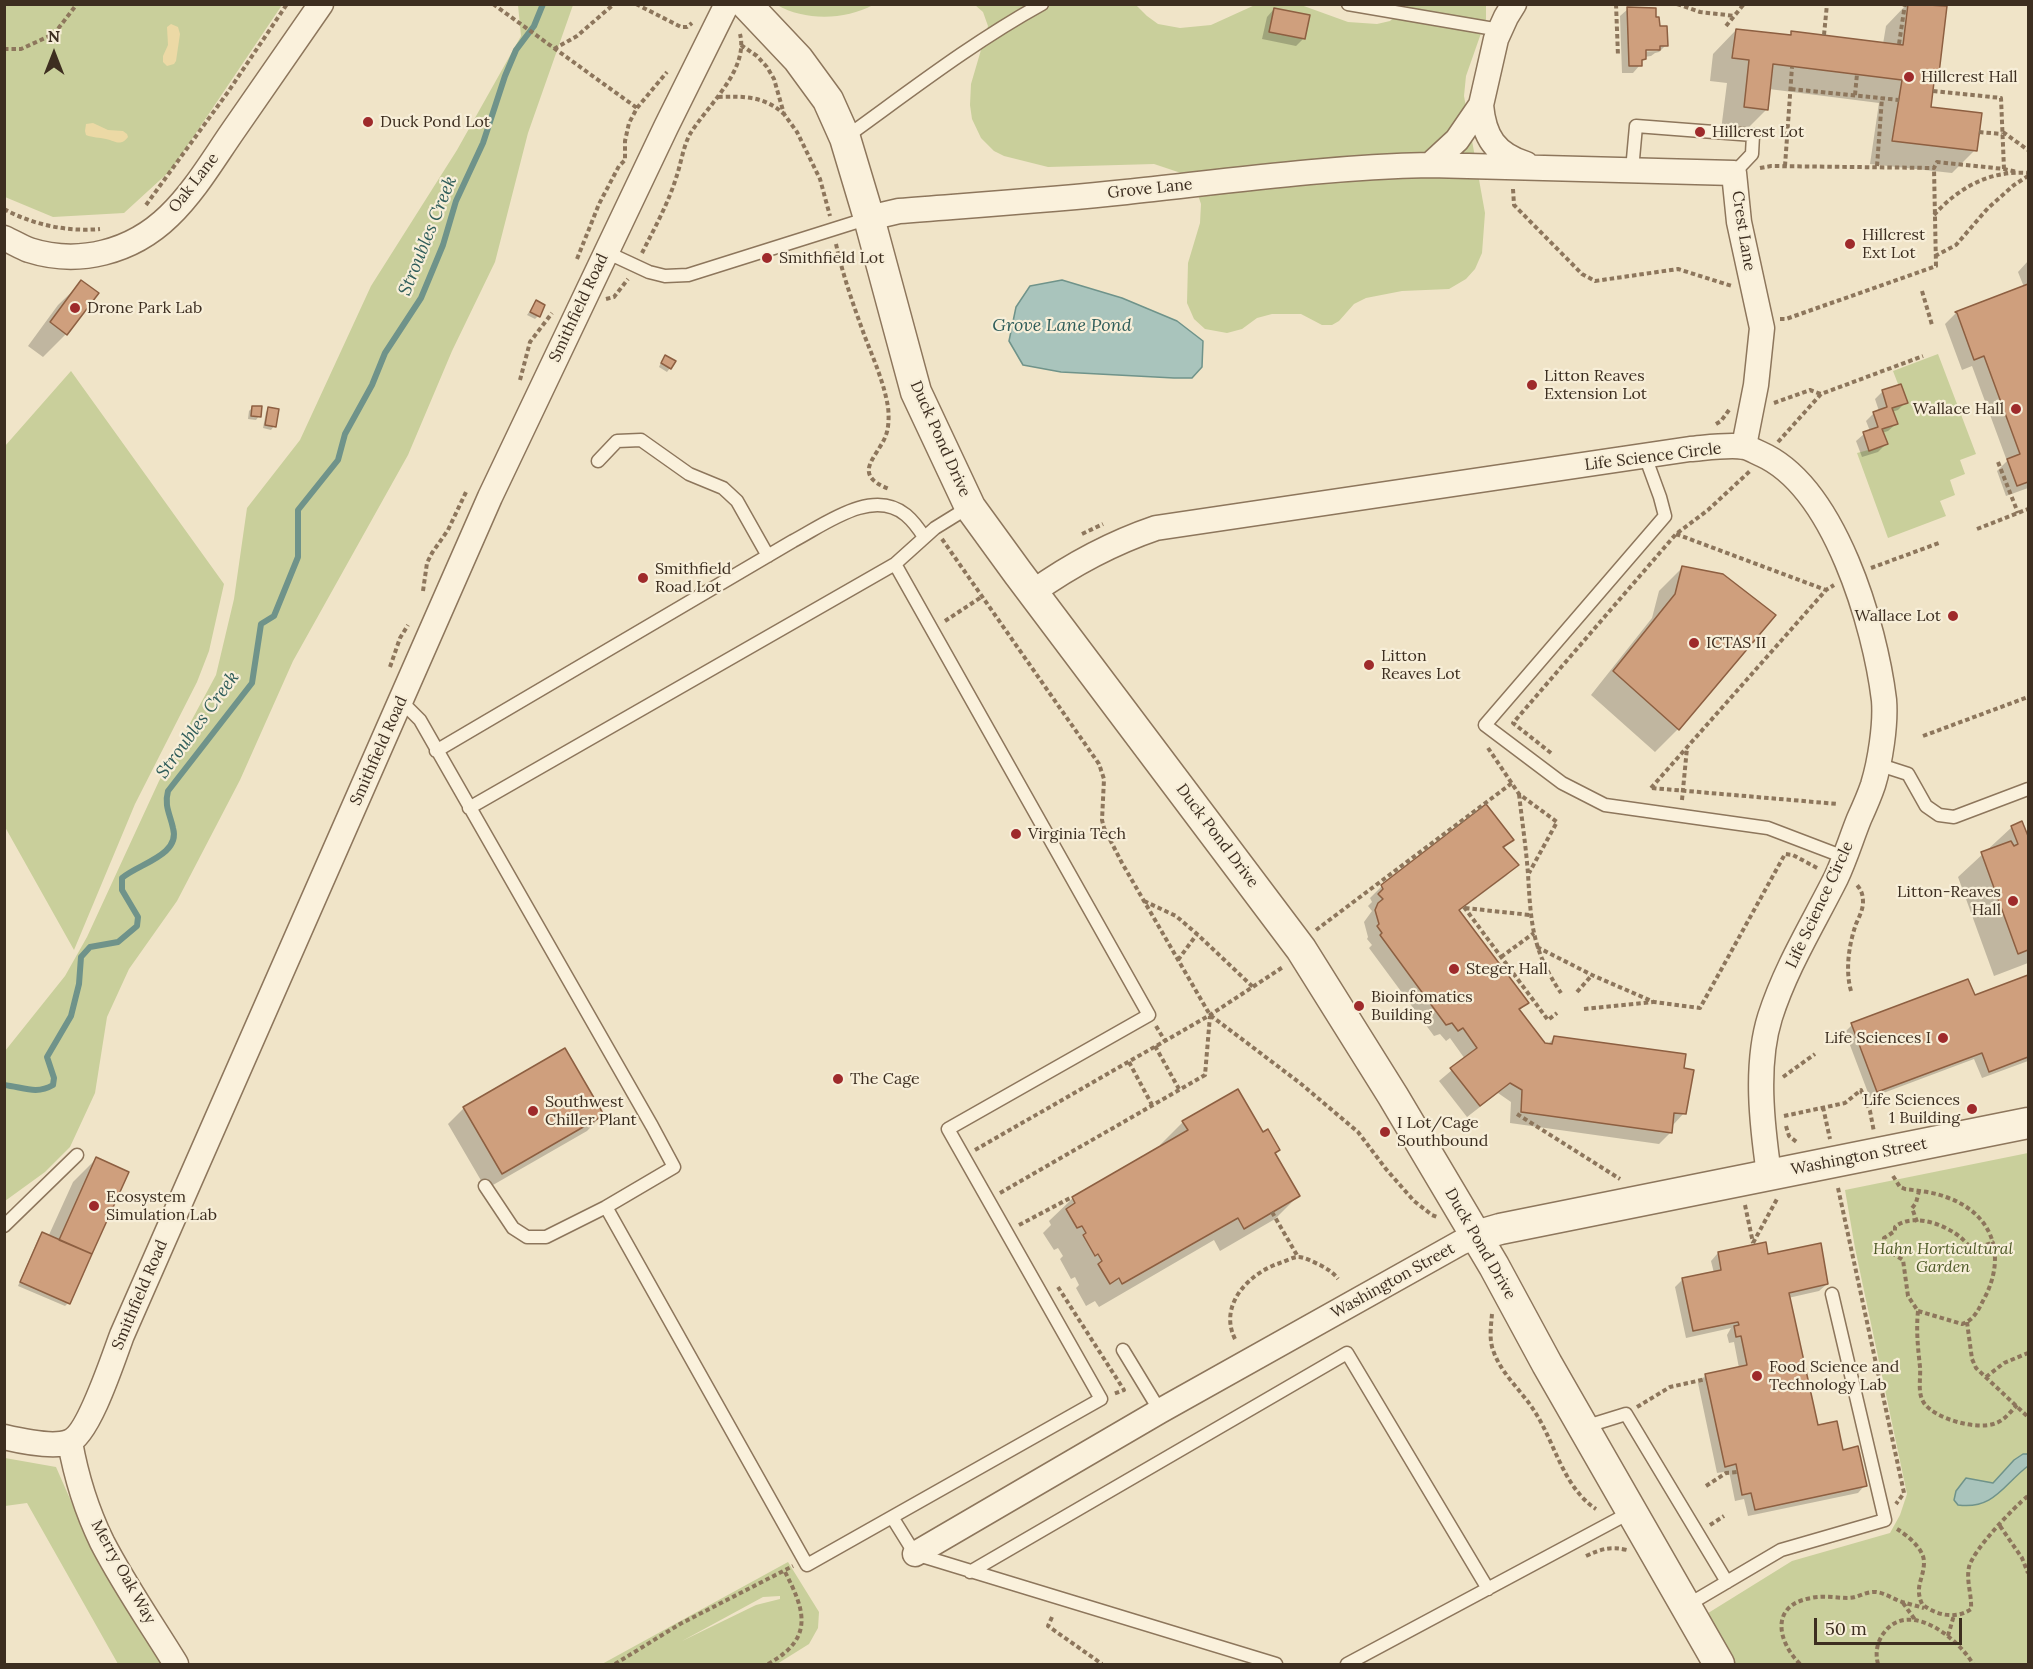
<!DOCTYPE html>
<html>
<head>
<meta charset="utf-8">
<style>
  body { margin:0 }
  #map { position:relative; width:2033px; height:1669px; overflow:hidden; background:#f0e4c8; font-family:Lora,serif }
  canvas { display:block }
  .frame { position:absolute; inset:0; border:6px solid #3d2e20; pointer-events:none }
  .north { position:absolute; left:24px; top:24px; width:60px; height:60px; -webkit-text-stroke:4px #f7eed8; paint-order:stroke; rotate:0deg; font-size:16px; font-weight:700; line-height:24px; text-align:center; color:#3d2e20 }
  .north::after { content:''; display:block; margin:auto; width:21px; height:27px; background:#3d2e20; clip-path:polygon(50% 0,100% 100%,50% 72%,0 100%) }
  .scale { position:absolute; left:1814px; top:1618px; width:148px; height:27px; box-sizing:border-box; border:3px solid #3d2e20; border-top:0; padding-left:8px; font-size:18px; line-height:21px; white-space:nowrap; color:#3d2e20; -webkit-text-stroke:4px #f7eed8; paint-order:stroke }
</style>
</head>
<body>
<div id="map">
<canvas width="2033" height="1669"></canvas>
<div class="frame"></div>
<div class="north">N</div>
<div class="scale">50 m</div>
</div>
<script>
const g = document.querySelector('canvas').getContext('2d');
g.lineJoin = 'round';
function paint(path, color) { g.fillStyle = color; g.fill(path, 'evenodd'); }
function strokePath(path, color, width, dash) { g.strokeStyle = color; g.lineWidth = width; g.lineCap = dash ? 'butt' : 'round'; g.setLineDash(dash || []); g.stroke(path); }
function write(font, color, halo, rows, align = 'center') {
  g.font = font + ' Lora,serif'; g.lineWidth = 4.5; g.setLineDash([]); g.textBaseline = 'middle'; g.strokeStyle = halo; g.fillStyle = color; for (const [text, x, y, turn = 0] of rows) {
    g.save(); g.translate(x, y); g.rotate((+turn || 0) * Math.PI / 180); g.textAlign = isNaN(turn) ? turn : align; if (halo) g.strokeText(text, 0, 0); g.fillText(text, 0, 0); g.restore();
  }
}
paint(new Path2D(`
  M4,5H282L171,170L124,213L53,217L5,197Z
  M518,5H573L528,133L495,262L452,351L408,455L293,661L240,780L177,901L129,969L107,1017L95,1093L70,1147L45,1172L5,1201V1051L65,976L87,937L159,781L216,675L234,599L247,508L300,440L371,286L457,150L521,36Z
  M777,5H873C845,20 805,21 777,5Z
  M975,5H1136L1147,16L1158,24L1180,28L1211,25L1255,5H1301L1348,22L1377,24L1390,21L1408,5H1486V19L1466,76L1464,96L1485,213L1482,253L1475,269L1466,279L1449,289L1402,291L1366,298L1354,304L1339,321L1332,325H1322L1301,314H1272L1257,318L1242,329L1227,333L1205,329L1194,319L1187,303L1188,263L1200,223L1201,204L1197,192L1184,174L1154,164L1048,167L1004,156L994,151L981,138L972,119L970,105L971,84L988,26L983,12Z
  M1938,354L1976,454L1960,460L1965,474L1950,480L1955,495L1940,501L1946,516L1888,538L1857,453L1887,445L1882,429L1897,424L1892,408L1907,403L1901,384H1898L1893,371Z
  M71,371L224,584L209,651L197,682L135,804L74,950L5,827V446Z
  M2028,1153V1664H1733L1705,1615L1792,1561L1890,1533L1900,1515L1907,1494L1855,1248L1845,1190Z
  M5,1458L56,1467L99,1565L165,1664H118L27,1503L5,1506Z
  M788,1562L819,1612L818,1628L809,1644L777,1664H602ZM780,1596V1599L756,1605L682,1641L763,1597Z`), '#c9cf9b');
paint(new Path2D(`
  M171,24L178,27L180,34L176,61L174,64L167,66L163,62V56L168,45L167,27Z
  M93,123L108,130L123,131L127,134L128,137C120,147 116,141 106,139C99,137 93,138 86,135L85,131L86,124Z`), '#ecd9a5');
const water = new Path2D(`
  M1062,280L1122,298L1177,321L1203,341L1202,367L1192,378H1174L1061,372L1023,365L1009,341L1016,307L1030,286Z
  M2023,1454H2028V1466C2004,1484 1994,1510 1958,1505L1954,1500L1956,1491L1966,1478L1993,1483L2014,1460Z`);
paint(water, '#a9c4bc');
strokePath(water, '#6f938a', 1.5);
paint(new Path2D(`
  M1907,4L1945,7L1936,82L1932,86L1930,109L1975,150L1952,173L1870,164L1879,103L1769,89L1766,110L1743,133L1721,130L1727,83L1710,81L1713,54L1736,30L1788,37L1792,33L1883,44L1886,26Z
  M1274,9L1303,39L1296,46L1262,39L1267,17Z
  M1628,9L1658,27L1666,45L1659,52L1655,53L1651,56L1644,57L1640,65L1633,73H1622L1620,16ZM1660,48L1657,51L1638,52V49Z
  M2028,261V488L2006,496L1997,471L2007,461L1972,366L1962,370L1945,324L1957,312L2024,287L2018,272Z
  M82,282L66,334L43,357L28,346L58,305Z
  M536,302L538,316L535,319L527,315Z
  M662,360L670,368L667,372L659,367Z
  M1900,386L1906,402L1898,410L1892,412L1896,424L1888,431L1882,433L1886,444L1878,452L1862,457L1856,441L1864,434L1870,431L1866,421L1874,413L1879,411L1875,399L1882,392Z
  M253,407L259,416L256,420L248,419L249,411Z
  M269,409L274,426L271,430L263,428L266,412Z
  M1683,567L1678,729L1655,752L1591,695L1652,618L1659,591Z
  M2012,827L2027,836L2028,834V963L1994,976L1958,877Z
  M1512,840L1503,849L1517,865L1506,876L1459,911L1527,1003L1519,1011L1544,1045H1547L1554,1038L1682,1070L1684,1113L1673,1125L1671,1132L1659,1144L1510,1123L1511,1102L1498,1093L1467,1117L1439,1081L1465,1059L1450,1038L1446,1041L1440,1034L1434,1036L1369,948L1372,945L1367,939L1368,937L1364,922L1372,911L1368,906L1372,902L1370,898L1382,886Z
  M2028,977V1061L1982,1078L1974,1059L1870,1098L1845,1032L1852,1025L1974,997Z
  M564,1050L602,1115L587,1131L486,1189L448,1124L464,1108Z
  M1183,1122L1274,1154L1298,1196L1275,1219L1220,1251L1214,1240L1099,1307L1095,1301L1086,1306L1076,1288L1079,1285L1075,1277L1071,1279L1060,1259L1063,1256L1058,1248L1054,1250L1043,1233L1051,1225L1049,1221L1073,1198L1161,1147L1160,1145Z
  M96,1159L68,1303L65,1306L18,1286L39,1237L43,1234L48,1237L73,1182Z
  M1718,1253L1767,1256L1827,1284L1819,1291L1788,1298L1817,1427L1842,1451L1865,1485L1858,1493L1748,1516L1744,1499L1735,1501L1729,1471L1717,1473L1698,1383L1706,1375L1739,1368L1734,1342L1729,1343L1727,1335L1731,1328L1686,1338L1675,1287L1682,1280L1714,1273L1711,1261Z`), '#0003');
strokePath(new Path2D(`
  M4,1085C23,1087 36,1095 53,1085L54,1078L47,1057L71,1016L79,984L81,957L90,947L118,942L137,926L138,917L122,890V878C138,864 181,855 173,828C170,814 164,806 168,791L252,683L261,624L274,616L298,557V510L338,460L345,434L372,385L385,353L421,298L443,245L456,201L483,143L505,76L516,50L534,26L543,4`), '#6f938a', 6);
const building = new Path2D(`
  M1908,4L1947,6L1938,82H1934L1931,107L1982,113L1977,151L1892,141L1902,80L1773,64L1768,110L1744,107L1749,60L1732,58L1736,29L1791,35V31L1903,45Z
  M1627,7L1656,8V17H1659L1660,26H1667L1668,46H1660V50H1646V59L1642,60V66H1629Z
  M1274,8L1310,15L1305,39L1269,32Z
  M81,280L99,293L67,335L50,322Z
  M2028,284V482L2017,486L2007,459L2020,454L1984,356L1974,360L1957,313L1955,312Z
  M536,300L545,305L540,317L530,312Z
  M665,355L676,361L671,369L661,363Z
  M1901,384L1908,403L1892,408L1898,424L1882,429L1888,444L1869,451L1863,432L1878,427L1873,412L1887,407L1882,390Z
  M252,406H262L261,417L251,416Z
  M268,407L279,409L276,427L265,425Z
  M1682,566L1723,574L1776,615L1679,730L1613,671L1675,594Z
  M1486,804L1514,840L1503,847L1519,865L1459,910L1529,1003L1519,1009L1545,1043L1552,1044L1554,1036L1686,1054L1684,1068L1694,1070L1686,1114L1674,1113L1672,1133L1521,1112L1522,1090L1510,1083L1480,1106L1450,1068L1477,1048L1463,1028L1458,1031L1452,1023L1446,1025L1380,935L1382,933L1377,926L1379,924L1375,910L1378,903L1383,899L1378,894L1383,889L1381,885Z
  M2022,821L2028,836V950L2018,954L1981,852L2011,841L2014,846L2018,844L2011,826Z
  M2028,975V1057L1989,1072L1982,1053L1877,1092L1851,1023L1968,979L1975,995Z
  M565,1048L604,1115L502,1174L463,1107Z
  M1238,1089L1263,1132L1268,1129L1280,1150L1275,1153L1300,1196L1244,1229L1238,1218L1122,1284L1119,1278L1110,1284L1098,1264L1102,1261L1098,1254L1095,1256L1083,1235L1086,1233L1082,1226L1077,1228L1066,1209L1075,1203L1072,1197L1188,1130L1182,1121Z
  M96,1157L129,1172L92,1254L59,1240Z
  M42,1232L92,1254L70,1304L20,1282Z
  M1766,1242L1768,1254L1821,1243L1828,1284L1789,1293L1818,1425L1837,1421L1843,1450L1858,1446L1867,1486L1755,1510L1751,1493L1742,1495L1736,1464L1725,1467L1705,1374L1747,1365L1741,1336L1736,1337L1734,1326L1739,1325L1738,1322L1693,1331L1682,1278L1721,1270L1718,1252Z`);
paint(building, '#cf9f7d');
strokePath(building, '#8d5f41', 1.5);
const service = new Path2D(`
  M1348,4L1500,30
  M846,137C910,91 973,42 1042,4
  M1632,170L1636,126L1753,135L1752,154L1734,173
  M606,252L649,272L665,276L688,275L869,218
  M1645,456L1660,497L1665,516L1485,725L1562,783L1605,805L1768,828L1844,857
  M598,461L617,441L641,440L689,474L723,488L737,501L768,556
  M895,564L935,528L969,507
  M401,701L420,720L652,1126L674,1167L606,1207L807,1565L1101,1399L948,1129L1149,1015L895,564L469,808
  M436,751L793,541C824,525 872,487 906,515C913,521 919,529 924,537
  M1877,764L1908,774L1926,806L1939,815L1954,817L2028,789
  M485,1186L513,1228L527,1237H546L606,1207
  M4,1226L77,1155
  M1123,1350L1160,1411
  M1584,1427L1626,1414L1727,1582
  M892,1517L915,1554L1276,1664
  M970,1572L1347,1353L1488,1589
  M1686,1606L1781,1550L1885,1520L1832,1294
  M1347,1664L1631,1512`);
const minor = new Path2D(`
  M1481,105C1484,137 1495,154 1526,164
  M1430,165L1457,140L1481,105L1496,39L1506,17L1514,4
  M869,218L899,211C975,205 1051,200 1126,192C1228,181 1328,167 1430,165L1734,173L1739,222L1762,328L1756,385L1744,446
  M4,238C13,242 21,247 29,250C79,266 132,252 169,216C195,191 214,158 235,128C263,87 292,46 321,4
  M1033,592C1071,565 1112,543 1156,528L1690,449C1704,448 1732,444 1744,447C1750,448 1756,452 1761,454C1835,487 1875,626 1884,700C1886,725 1880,762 1873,785C1869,797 1864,808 1859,819C1851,839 1845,859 1836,878C1813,924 1786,967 1770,1017C1755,1065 1762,1125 1769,1174
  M4,1437C21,1441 53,1448 69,1442C89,1434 114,1356 122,1335L490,497L666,127L727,4
  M70,1442C76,1476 87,1511 102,1542C123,1583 152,1625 176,1664
  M915,1554L1160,1411L1460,1243L1476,1236`);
const tertiary = new Path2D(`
  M746,4L798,59L828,100L845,138L869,218L916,392L970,507L1018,573L1301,949L1393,1096L1494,1266L1547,1364L1719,1664
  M1476,1236L1500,1229L2028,1123`);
strokePath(service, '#8d765c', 15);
strokePath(minor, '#8d765c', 27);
strokePath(tertiary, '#8d765c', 33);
strokePath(new Path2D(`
  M493,4L637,108
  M636,4L681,27H687L692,23
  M1616,4L1618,56
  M1677,4L1700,12L1735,16
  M1726,26L1744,4
  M1824,35L1827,4
  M1899,44L1905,4
  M741,45L757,56L767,67L774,79L784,114L797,132L820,179L830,216
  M4,49H21L54,34L77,4
  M554,49L577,36L614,4
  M1791,89L1899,100
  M1933,91L2001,98L2004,169
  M1855,95L1857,74
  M718,97C744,96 764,96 784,114
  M1979,132L2002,134
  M2003,132L2028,150
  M1785,166L1792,67
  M1877,166L1882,98
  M1760,168L1771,166L1934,168L1937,162L2004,169L2017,172
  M1513,189L1514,205L1582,274L1595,281L1678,269L1732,286
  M146,205L228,92L287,4
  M4,209C33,225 68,232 100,229
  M1934,215C1959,187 1991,170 2028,173
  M836,244C843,276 854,307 865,337C874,360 884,383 888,407C889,415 889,427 886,435C878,457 850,474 889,489
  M642,253C654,229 668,204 676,178C681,164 683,147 690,134C707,106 749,70 740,34
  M1935,256L1956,245L1988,208L2014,185L2028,176
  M577,259L599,204L619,166L625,160V141L629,123L637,108L667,72
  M1922,291L1932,325
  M606,299L614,297L628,279
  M1780,319H1786L1936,266L1934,168
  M520,380L530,342L552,313
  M1774,403L1810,390L1821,394
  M1716,424L1721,421L1729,410
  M1778,442L1821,394L1923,356
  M1998,462L2018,513
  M1977,529L2028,509
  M1082,534L1103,524
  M1676,534L1826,590
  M942,539L1099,764L1104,779L1102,820L1104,828L1122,863L1210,1015L1300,1083L1358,1132L1386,1169L1414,1201L1432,1215L1437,1217
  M1871,568L1939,543
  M423,591L427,563L432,553L448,530L466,492
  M945,621L983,596
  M390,667L400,638L408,625
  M1923,736L2028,697
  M1488,748L1519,794L1557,822L1529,873
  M1551,753L1513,723L1676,534L1708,510L1750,471
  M1651,788L1826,590L1834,585
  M1652,788L1838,804
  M1519,794C1522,821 1526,847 1528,874C1531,924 1532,950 1561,993
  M1682,800L1687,748
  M1144,901L1176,916L1197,934L1253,987
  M1464,907L1548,1020L1557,1013
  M1465,908L1530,915
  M1316,930L1512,783
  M1537,947L1592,975L1654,1002L1700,1008L1785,854L1793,855L1819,869
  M1501,957L1534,933
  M1178,960L1197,934
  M1851,991C1845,970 1849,944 1856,924C1859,917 1863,910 1863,902C1863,894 1861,890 1857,885
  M1577,992L1592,975
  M1584,1009L1653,1002
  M1156,1026L1165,1041
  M1155,1046L1179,1089
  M1129,1062L1152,1105
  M1783,1077L1815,1054
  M1823,1107L1830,1139
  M1517,1114L1620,1179
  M1784,1116L1845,1103L1861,1090L1870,1111L1874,1132
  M1786,1126L1789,1136L1798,1143
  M975,1150L1210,1015L1283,967
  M1893,1176L1900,1187L1905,1189C1919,1191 1933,1192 1946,1197C1992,1213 2007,1254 1985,1297C1979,1308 1975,1320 1962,1324L1918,1311L1908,1296L1903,1260L1884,1248V1238L1895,1231V1227C1914,1210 1958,1228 1970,1248L1983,1246L1994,1242
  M1838,1188L1904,1493L1896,1504
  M1000,1193L1205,1075L1210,1016
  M1745,1205L1753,1243
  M1272,1212L1298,1257
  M1917,1222L1912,1208L1916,1203L1919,1191
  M1019,1225L1072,1197
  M1753,1243L1777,1199
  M1058,1287L1124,1390L1113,1394
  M1918,1311C1916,1331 1918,1348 1920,1367C1921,1378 1917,1393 1924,1403C1935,1419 1978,1431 1996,1423C2005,1420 2011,1411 2017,1405
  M1492,1314C1491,1326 1489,1339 1493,1350C1501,1374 1522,1391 1535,1412C1555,1443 1563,1487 1596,1509
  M1967,1322L1972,1359L1976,1368L2028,1417
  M1235,1339C1218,1305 1249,1273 1280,1263C1286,1261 1293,1257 1298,1257C1305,1257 1313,1262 1320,1265C1327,1269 1333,1272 1338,1279
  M1986,1377L2004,1363L2028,1353
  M1637,1407L1670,1387L1706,1379
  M1706,1486L1726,1473L1738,1472
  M1710,1525L1724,1516
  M2000,1526L2022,1558L2028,1573
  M1897,1529C1907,1535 1924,1549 1924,1562C1924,1579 1914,1586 1922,1604C1935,1615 1956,1620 1971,1609C1972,1595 1966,1581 1969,1567C1973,1550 2014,1507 2028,1496
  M1586,1556C1601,1549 1610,1546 1627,1550
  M1903,1603L1916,1621
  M1052,1617L1048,1626L1102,1664
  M1948,1636L1954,1615
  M615,1664L680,1624L793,1566
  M768,1664C815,1638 805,1610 784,1570
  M1800,1664C1777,1641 1770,1605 1811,1598C1824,1595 1836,1598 1848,1598C1858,1598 1866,1591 1876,1592C1885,1593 1893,1599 1902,1602C1909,1604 1917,1606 1924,1608
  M1878,1664C1875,1653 1877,1643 1883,1634C1908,1598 1958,1638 1973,1664`), '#8d765c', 4, [4.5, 3]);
strokePath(service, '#faf1dc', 12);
strokePath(minor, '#faf1dc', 24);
strokePath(tertiary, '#faf1dc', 30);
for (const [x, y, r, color] of [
  [1909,77,6,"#9e2a2b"],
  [368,122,6,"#9e2a2b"],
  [1700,132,6,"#9e2a2b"],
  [1850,244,6,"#9e2a2b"],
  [767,258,6,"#9e2a2b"],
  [75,308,6,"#9e2a2b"],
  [1532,385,6,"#9e2a2b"],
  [2016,409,6,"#9e2a2b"],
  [643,578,6,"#9e2a2b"],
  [1953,616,6,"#9e2a2b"],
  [1694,643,6,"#9e2a2b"],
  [1369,665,6,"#9e2a2b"],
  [1016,834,6,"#9e2a2b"],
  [2013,901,6,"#9e2a2b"],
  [1454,969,6,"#9e2a2b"],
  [1359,1006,6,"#9e2a2b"],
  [1943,1038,6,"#9e2a2b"],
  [838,1079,6,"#9e2a2b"],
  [1972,1109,6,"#9e2a2b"],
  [533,1111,6,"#9e2a2b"],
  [1385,1132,6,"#9e2a2b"],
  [94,1206,6,"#9e2a2b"],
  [1757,1376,6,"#9e2a2b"]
]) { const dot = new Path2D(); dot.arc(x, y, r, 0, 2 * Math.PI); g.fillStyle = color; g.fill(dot); strokePath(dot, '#f7eed8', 2); }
write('16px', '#3d2e20', '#f7eed8', [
  ["Hillcrest Hall",1921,77],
  ["Duck Pond Lot",380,122],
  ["Hillcrest Lot",1712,132],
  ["Hillcrest",1862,235],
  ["Ext Lot",1862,253],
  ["Smithfield Lot",779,258],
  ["Drone Park Lab",87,308],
  ["Litton Reaves",1544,376],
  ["Extension Lot",1544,394],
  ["Wallace Hall",2004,409,"right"],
  ["Smithfield",655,569],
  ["Road Lot",655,587],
  ["Wallace Lot",1941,616,"right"],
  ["ICTAS II",1706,643],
  ["Litton",1381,656],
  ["Reaves Lot",1381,674],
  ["Virginia Tech",1028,834],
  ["Litton-Reaves",2001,892,"right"],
  ["Hall",2001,910,"right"],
  ["Steger Hall",1466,969],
  ["Bioinfomatics",1371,997],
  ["Building",1371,1015],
  ["Life Sciences I",1931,1038,"right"],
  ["The Cage",850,1079],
  ["Life Sciences",1960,1100,"right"],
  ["1 Building",1960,1118,"right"],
  ["Southwest",545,1102],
  ["Chiller Plant",545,1120],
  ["I Lot/Cage",1397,1123],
  ["Southbound",1397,1141],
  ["Ecosystem",106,1197],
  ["Simulation Lab",106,1215],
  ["Food Science and",1769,1367],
  ["Technology Lab",1769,1385]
], 'left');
write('16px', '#3d2e20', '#f7eed8', [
  ["Oak Lane",194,183,-52],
  ["Grove Lane",1150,189,-6],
  ["Crest Lane",1743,231,81],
  ["Smithfield Road",579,308,-65],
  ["Duck Pond Drive",940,439,66],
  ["Life Science Circle",1653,457,-7],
  ["Smithfield Road",379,751,-66],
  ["Duck Pond Drive",1217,836,53],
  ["Life Science Circle",1820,905,-65],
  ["Washington Street",1859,1157,-11],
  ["Duck Pond Drive",1480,1244,60],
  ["Washington Street",1393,1281,-29],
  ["Smithfield Road",140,1295,-67],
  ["Merry Oak Way",123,1572,61]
]);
write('italic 16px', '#4d5a26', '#f7eed8', [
  ["Hahn Horticultural",1943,1249],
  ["Garden",1943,1267]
]);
write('italic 18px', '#2f5d5a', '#f7eed8', [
  ["Stroubles Creek",428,236,-68],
  ["Grove Lane Pond",1062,326],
  ["Stroubles Creek",198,725,-54]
]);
</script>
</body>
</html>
